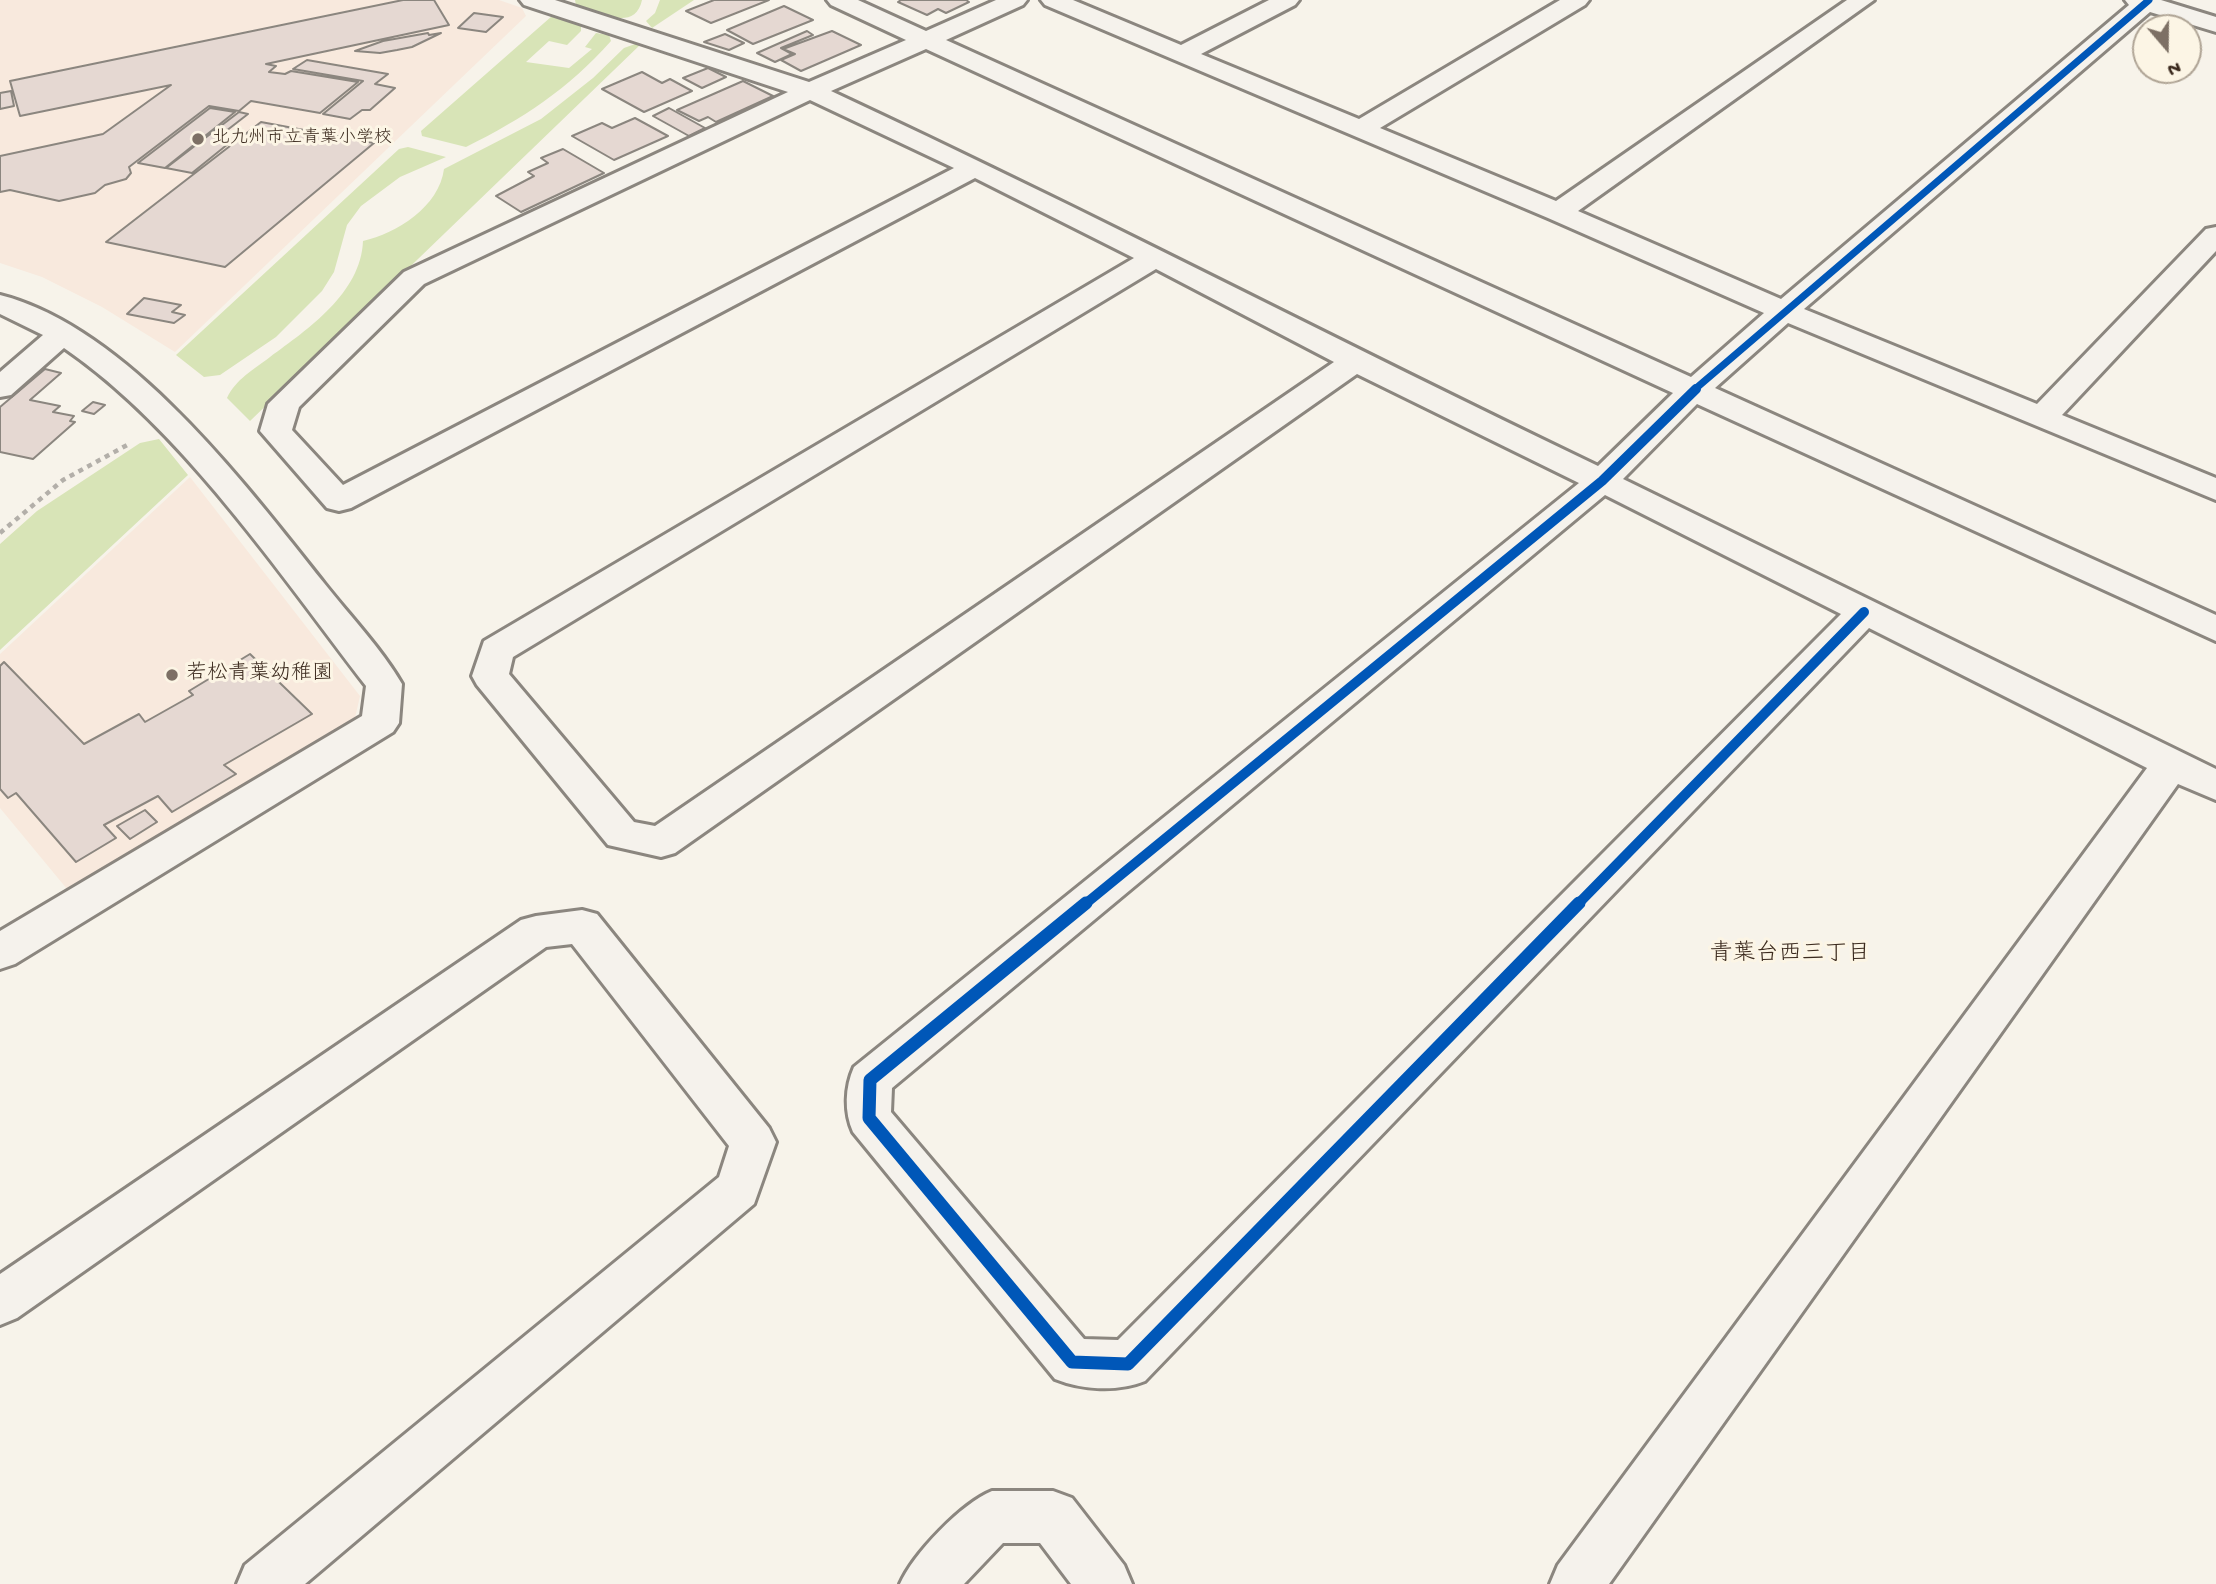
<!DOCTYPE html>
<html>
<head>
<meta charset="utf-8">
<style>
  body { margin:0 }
  #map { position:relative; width:2216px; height:1584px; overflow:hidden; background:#f7f3ea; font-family:"Gochi Hand",sans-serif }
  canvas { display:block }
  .north { position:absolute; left:2132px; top:14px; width:70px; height:70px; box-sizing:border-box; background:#fcf5e5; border:2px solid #afa495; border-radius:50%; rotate:160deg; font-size:19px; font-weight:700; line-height:28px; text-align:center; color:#3b2a1e }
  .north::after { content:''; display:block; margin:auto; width:24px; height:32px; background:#7d7065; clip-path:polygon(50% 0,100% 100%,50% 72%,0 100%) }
</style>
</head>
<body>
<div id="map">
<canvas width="2216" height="1584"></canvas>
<div class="north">N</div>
</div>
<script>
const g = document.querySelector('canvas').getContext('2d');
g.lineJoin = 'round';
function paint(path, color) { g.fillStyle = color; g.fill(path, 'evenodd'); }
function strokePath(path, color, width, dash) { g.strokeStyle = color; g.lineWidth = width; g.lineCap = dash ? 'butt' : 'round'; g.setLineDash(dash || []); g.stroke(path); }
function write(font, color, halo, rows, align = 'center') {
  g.font = font + ' "Gochi Hand","Klee One",sans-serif'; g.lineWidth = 6; g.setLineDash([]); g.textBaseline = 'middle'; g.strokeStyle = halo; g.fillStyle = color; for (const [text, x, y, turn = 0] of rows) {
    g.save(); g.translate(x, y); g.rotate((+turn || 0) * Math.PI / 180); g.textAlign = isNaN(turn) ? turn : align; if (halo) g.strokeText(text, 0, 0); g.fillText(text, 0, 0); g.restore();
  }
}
paint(new Path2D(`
  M0,0H499L522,8L526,16L175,352L102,307L42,277L0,263Z
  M190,477L360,696L355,718L67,889L0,808V654Z`), '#f8e9dd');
paint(new Path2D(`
  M575,0H642C635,33 598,12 576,5Z
  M660,0H694L652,28L646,21L655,13Z
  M552,16L581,25V31L567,45L549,41L526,62L569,68L592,49L585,47L596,33L609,35L611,41C567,90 524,118 466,147L422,136L421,131Z
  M638,43L641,44L250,421L227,398C236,379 253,370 270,357C308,329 361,293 363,241C397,233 439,207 444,169L541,119L593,78L624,48Z
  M408,147L446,157L400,177L361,206L347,225L334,272L322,291L276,337L220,375L204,377L176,355L399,149Z
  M159,439L188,475L0,650V544L37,511L140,443Z`), '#d8e4b7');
const building = new Path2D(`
  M403,0H434L449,25L266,64L276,66L269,72L285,74L291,71L358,82L320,113L251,101L239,111L209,106L129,167L131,173L126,179L105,185L95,193L59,201L10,190L0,192V156L103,134L171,85L20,116L10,81Z
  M714,0H769L711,23L686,11Z
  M901,0H966L969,2L946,13L938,9L927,15L898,2Z
  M784,6L813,20L753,44L727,30Z
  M474,13L503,17L486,32L458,28Z
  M807,31L813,35L781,48L792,54L775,62L757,53Z
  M832,31L861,45L801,71L781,60L795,54L783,49Z
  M428,33L429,35L441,33L412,47L397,50L380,53L355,51L383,41Z
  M725,34L744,43L729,50L704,42Z
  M307,60L388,74L375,84L395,88L370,110H362L350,119L323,114L363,81L293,69Z
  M708,68L726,77L702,88L683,78Z
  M642,72L662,83L670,79L692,91L644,112L602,89Z
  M743,81L773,96L716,122L708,117L699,121L677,110Z
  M11,91L14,106L0,109V93Z
  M210,108L235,112L165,168L138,163Z
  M669,108L705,128L689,136L653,116Z
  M239,112L248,114L217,138L233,140L192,173L166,168Z
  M635,118L668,136L614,160L572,136L602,123L612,128Z
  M261,122L374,143L225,267L106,242Z
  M563,149L604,173L521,212L496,196L534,176L528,172L548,163L541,158Z
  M144,298L181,305L172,312L185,315L174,323L127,314Z
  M45,369L61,373L30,400L60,406L53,412L74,416L70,421L75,422L33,459L0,452V407Z
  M93,402L105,405L94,414L82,411Z
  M250,654L312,714L224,765L236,774L172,812L158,796L104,825L116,838L76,862L16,793L8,798L0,789V666L4,662L84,744L139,714L145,722L193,695L189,691Z
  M145,810L157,822L130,839L117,826Z`);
paint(building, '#e5d8d2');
strokePath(building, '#8b867f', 2);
const minor = new Path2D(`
  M520,0H555L809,82L906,40L831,5L827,0H858L926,31L996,0H1027L1023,5L946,40L1691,377L1764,313L1548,218L1045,5L1041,0H1073L1181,45L1269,0H1299L1295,5L1201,54L1359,119L1560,0H1589L1585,5L1380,128L1556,201L1847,0H1874L1578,211L1781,299L2129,5L2125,0H2161L2216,17V32L2150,12L1804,309L2037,404L2206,229L2216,227V251L2062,415L2216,478V500L1788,323L1715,388L2216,615V641L1697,404L1623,479L2216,769V800L2178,784L1609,1584H1550L1558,1565L2147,768L1869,628L1145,1381C1118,1392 1082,1390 1055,1379L853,1132C844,1112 845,1087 854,1067L1579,483L1357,374L675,853L661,857L608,845L477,685L472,676L484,641L1134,258L975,178L351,508L339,511L327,508L260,431L268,404L404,272L788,92L524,5ZM926,49L1673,393L1598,466C1341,343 1089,211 831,91ZM810,100L954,168L343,485L292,430L299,407L424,284ZM1156,269L1334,362L655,826L634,822L509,674L513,657ZM1605,495L1841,614L1118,1340L1084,1339L891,1112L892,1088Z
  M0,295C127,327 246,485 324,583C350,616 381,648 402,684L399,723L393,732L15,964L0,969V931L362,716L366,686C279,573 181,428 64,348L11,395L0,397V372L43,335L0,314Z
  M582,910L597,914L769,1128L776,1142L754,1204L305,1584H237L245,1565L719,1177L729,1146L572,944L546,947L17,1318L0,1325V1274L521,920L536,916Z
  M992,1491H1053L1072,1498L1124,1565L1132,1584H1071L1040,1543H1003L964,1584H900C913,1554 962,1503 992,1491Z`);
strokePath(minor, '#8b867f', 6);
strokePath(new Path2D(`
  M0,533L63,480L129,444`), '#b3afa9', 4.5, [5, 5]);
paint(minor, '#f5f2ec');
strokePath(new Path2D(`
  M1694,390L2149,0`), '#0057b8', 7);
strokePath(new Path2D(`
  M1084,905L1602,481L1696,389
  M1577,905L1864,612`), '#0057b8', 10);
strokePath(new Path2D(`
  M1086,903L870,1080L869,1118L1072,1362L1128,1364L1579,903`), '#0057b8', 13);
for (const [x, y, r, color] of [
  [198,139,7,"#7d7065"],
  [172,675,7,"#7d7065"]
]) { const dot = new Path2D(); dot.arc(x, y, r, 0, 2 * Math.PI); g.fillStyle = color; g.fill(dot); strokePath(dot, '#fcf5e5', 2.5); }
write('18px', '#3b2a1e', '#fcf5e5', [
  ["北九州市立青葉小学校",212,139]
], 'left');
write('21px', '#3b2a1e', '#fcf5e5', [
  ["若松青葉幼稚園",186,675]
], 'left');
write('23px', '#3b2a1e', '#fcf5e5', [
  ["青葉台西三丁目",1790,955]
]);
</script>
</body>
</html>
